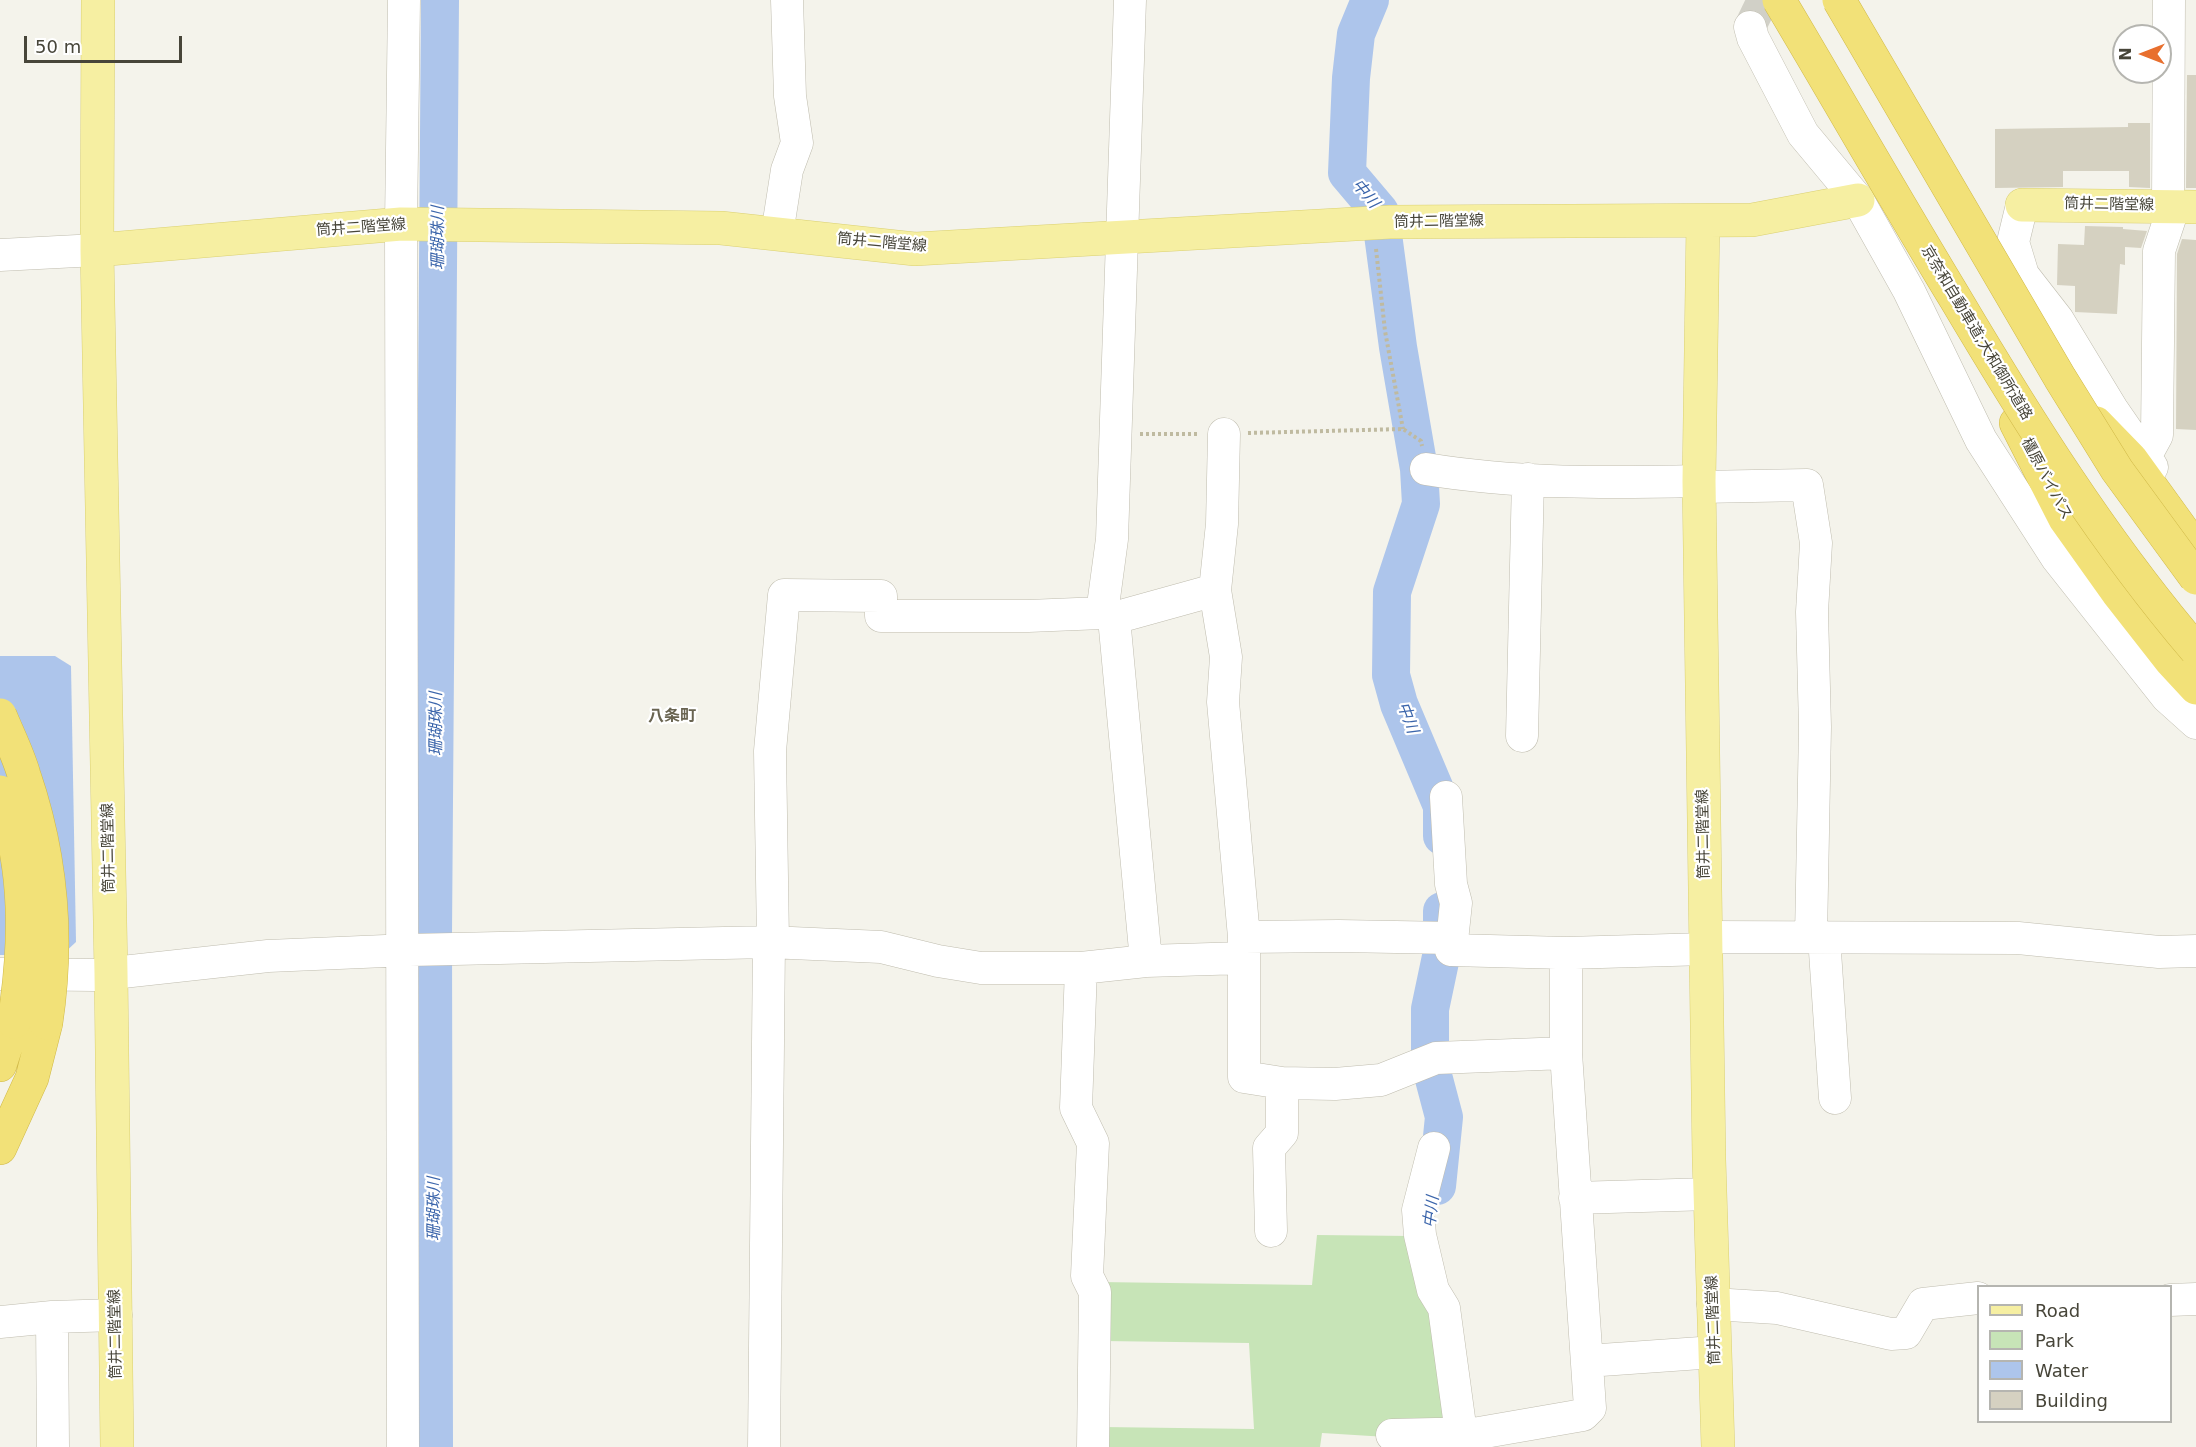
<!DOCTYPE html>
<html>
<head>
<meta charset="utf-8">
<style>
  body { margin:0 }
  #map { position:relative; width:2196px; height:1447px; overflow:hidden; background:#f4f3eb; font-family:"DejaVu Sans",sans-serif }
  canvas { display:block }
  .legend { position:absolute; left:1977px; top:1285px; width:195px; height:138px; box-sizing:border-box; background:#fff; border:2px solid #b5b5b0; margin:0; padding:8px 10px; list-style:none; font-size:18px; color:#474539 }
  .legend li { display:flex; align-items:center; gap:12px; height:30px }
  .legend b { width:30px; border:2px solid #b5b5b0 }
  .north { position:absolute; left:2112px; top:24px; width:60px; height:60px; box-sizing:border-box; background:#fff; border:2px solid #b5b5b0; border-radius:50%; rotate:270deg; font-size:16px; font-weight:700; line-height:24px; text-align:center; color:#474539 }
  .north::after { content:''; display:block; margin:auto; width:21px; height:27px; background:#e86f2e; clip-path:polygon(50% 0,100% 100%,50% 72%,0 100%) }
  .scale { position:absolute; left:24px; top:36px; width:158px; height:27px; box-sizing:border-box; border:3px solid #474539; border-top:0; padding-left:8px; font-size:18px; line-height:21px; white-space:nowrap; color:#474539; -webkit-text-stroke:4px #fff; paint-order:stroke }
</style>
</head>
<body>
<div id="map">
<canvas width="2196" height="1447"></canvas>
<ul class="legend">
<li><b style="height:8px;background:#f6efa2"></b>Road</li>
<li><b style="height:16px;background:#c7e4b7"></b>Park</li>
<li><b style="height:16px;background:#adc5eb"></b>Water</li>
<li><b style="height:16px;background:#d5d1c1"></b>Building</li>
</ul>
<div class="north">N</div>
<div class="scale">50 m</div>
</div>
<script>
const g = document.querySelector('canvas').getContext('2d');
g.lineJoin = 'round';
function paint(path, color) { g.fillStyle = color; g.fill(path, 'evenodd'); }
function strokePath(path, color, width, dash) { g.strokeStyle = color; g.lineWidth = width; g.lineCap = dash ? 'butt' : 'round'; g.setLineDash(dash || []); g.stroke(path); }
function write(font, color, halo, rows, align = 'center') {
  g.font = font + ' "DejaVu Sans","Noto Sans JP",sans-serif'; g.lineWidth = 4.5; g.setLineDash([]); g.textBaseline = 'middle'; g.strokeStyle = halo; g.fillStyle = color; for (const [text, x, y, turn = 0] of rows) {
    g.save(); g.translate(x, y); g.rotate((+turn || 0) * Math.PI / 180); g.textAlign = isNaN(turn) ? turn : align; if (halo) g.strokeText(text, 0, 0); g.fillText(text, 0, 0); g.restore();
  }
}
paint(new Path2D(`
  M1317,1235L1411,1236L1437,1328L1450,1425L1387,1437L1322,1433L1320,1447H1102L1103,1427L1254,1429L1249,1343L1103,1341L1099,1282L1312,1285Z`), '#c7e4b7');
paint(new Path2D(`
  M0,656H55L71,666L76,942L62,955H0Z`), '#adc5eb');
strokePath(new Path2D(`
  M1370,0L1356,34L1351,78L1347,173L1380,212L1398,347L1419,469L1421,504L1392,592L1391,675L1399,704L1442,806V836
  M1437,1186L1444,1117L1430,1064V1009L1442,952V911
  M434,1447L433,934L440,0`), '#adc5eb', 38);
paint(new Path2D(`
  M2187,75H2196V188H2186Z
  M2128,123H2150V188L2129,187V171H2063V187L1995,188V129L2128,127Z
  M2085,226L2123,227V229L2147,231L2141,248L2125,247V265L2120,264L2117,314L2075,312V286L2057,285L2058,244L2084,245Z
  M2182,239L2196,240V430L2176,429L2177,254Z`), '#d5d1c1');
strokePath(new Path2D(`
  M1750,27L1763,0`), '#d1d0c7', 32, [32, 16]);
const minor = new Path2D(`
  M1130,0L1112,539L1102,613L1114,618L1146,961
  M1750,27L1753,38L1803,134L1858,200L1909,291L1981,440L2057,558L2167,697L2196,723
  M2022,205L2013,242L2023,275L2058,320L2112,409L2152,467
  M2168,206L2169,0
  M777,234L787,170L797,143L790,96L787,0
  M0,255L97,250
  M1224,434L1222,524L1215,590L1226,657L1223,702L1244,937V1077L1282,1083L1335,1084L1381,1080L1436,1058L1566,1053
  M2145,457L2157,435L2159,251L2174,206
  M1426,469C1516,484 1608,483 1699,481
  M1700,487L1807,485L1816,543L1812,612L1815,727L1811,937
  M1114,618L1215,590
  M1522,736L1528,479
  M1446,797L1451,884L1456,903L1451,950L1566,953L1706,949
  M1244,937L1339,936L1452,938
  M1706,937L2018,938L2159,952L2196,951
  M1824,937L1835,1098
  M773,942L770,751L784,595L881,596V616H1028L1102,613
  M1081,968L1076,1108L1093,1143L1087,1276L1095,1292L1093,1447
  M0,974L95,975L268,956L409,950L769,942L881,947L938,961L981,968H1081L1146,961L1244,958
  M1434,1148L1418,1210L1420,1235L1433,1290L1444,1308L1461,1433
  M1575,1198L1710,1194
  M1271,1231L1269,1148L1282,1133V1083
  M2170,1300L2196,1299
  M1713,1304L1777,1308L1891,1334L1906,1333L1923,1304L1978,1298
  M52,1317L53,1447
  M0,1322L52,1317L116,1315
  M1587,1361L1715,1352
  M1392,1435L1479,1433L1583,1415L1590,1408L1566,1053V953
  M403,1447L401,224L404,0
  M764,1447L769,942`);
const major = new Path2D(`
  M98,0L97,250L111,973L117,1447
  M2022,205L2196,207
  M1703,221L1699,481L1709,1159L1718,1447
  M97,250L401,224L721,228L915,249L1390,222L1752,220L1858,200`);
const highway = new Path2D(`
  M2016,423L2065,519L2117,592L2171,661L2196,688
  M2096,423L2131,459L2196,549
  M0,1065L14,1022
  M0,1148L32,1078L46,1023`);
strokePath(minor, '#bfbcae', 33);
strokePath(major, '#dad072', 34);
strokePath(highway, '#d0b948', 34);
strokePath(new Path2D(`
  M1376,249L1385,331L1403,429
  M1248,433L1403,429L1421,441L1422,446
  M1140,434H1199`), '#bfbaa0', 4, [3, 3]);
strokePath(minor, '#fff', 32);
strokePath(major, '#f6efa2', 33);
strokePath(highway, '#f2e178', 33);
const highwayBridge = new Path2D(`
  M1779,0C1838,99 1895,199 1955,298C2028,421 2103,541 2196,650
  M1839,0L2060,378L2117,470L2196,578
  M0,715C8,735 18,754 24,775C52,857 59,937 46,1023
  M0,792C28,867 26,945 14,1022`);
strokePath(highwayBridge, '#d0b948', 34, []);
strokePath(highwayBridge, '#f2e178', 33);
write('15px', '#474539', '#fff', [
  ["筒井二階堂線",2109,205,1],
  ["筒井二階堂線",1439,222,-1],
  ["筒井二階堂線",361,228,-4],
  ["筒井二階堂線",882,243,5],
  ["京奈和自動車道;大和御所道路",1976,333,59],
  ["橿原バイパス",2046,479,62],
  ["筒井二階堂線",1704,834,-91],
  ["筒井二階堂線",109,848,-91],
  ["筒井二階堂線",1714,1320,-92],
  ["筒井二階堂線",116,1334,-91]
]);
write('italic 16px', '#3b65ab', '#fff', [
  ["中川",1365,194,50],
  ["珊瑚珠川",439,238,-90],
  ["中川",1407,718,69],
  ["珊瑚珠川",437,724,-90],
  ["珊瑚珠川",435,1209,-90],
  ["中川",1432,1212,-83]
]);
write('bold 16px', '#696451', '#fff', [
  ["八条町",672,717]
]);
</script>
</body>
</html>
